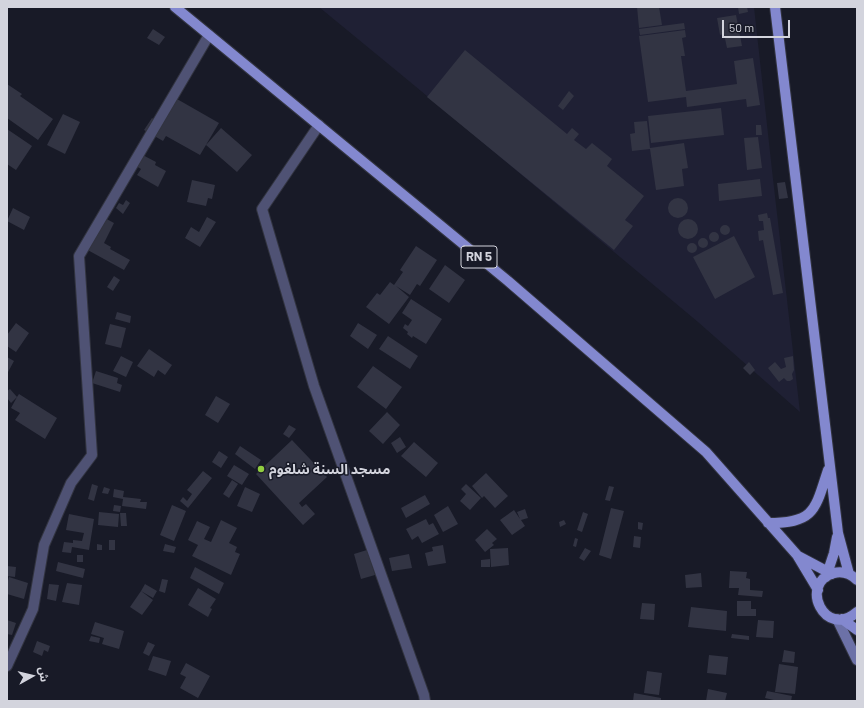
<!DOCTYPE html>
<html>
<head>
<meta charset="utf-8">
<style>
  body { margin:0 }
  #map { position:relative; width:864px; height:708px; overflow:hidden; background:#181a27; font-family:Barlow,"Noto Sans Arabic",sans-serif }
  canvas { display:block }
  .frame { position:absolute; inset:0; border:8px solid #d3d4dd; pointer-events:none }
  .north { position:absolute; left:12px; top:656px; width:40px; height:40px; -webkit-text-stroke:3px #181a27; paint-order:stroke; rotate:82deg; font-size:11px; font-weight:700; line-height:16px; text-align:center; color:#d3d4dd }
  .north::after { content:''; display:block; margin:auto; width:14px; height:18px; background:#d3d4dd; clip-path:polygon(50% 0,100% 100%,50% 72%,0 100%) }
  .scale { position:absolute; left:722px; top:20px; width:68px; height:18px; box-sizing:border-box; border:2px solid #d3d4dd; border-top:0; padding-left:5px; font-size:12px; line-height:14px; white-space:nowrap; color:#d3d4dd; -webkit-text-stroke:3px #181a27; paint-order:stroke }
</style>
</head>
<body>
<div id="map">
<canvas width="864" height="708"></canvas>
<div class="frame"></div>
<div class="north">ش</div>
<div class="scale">50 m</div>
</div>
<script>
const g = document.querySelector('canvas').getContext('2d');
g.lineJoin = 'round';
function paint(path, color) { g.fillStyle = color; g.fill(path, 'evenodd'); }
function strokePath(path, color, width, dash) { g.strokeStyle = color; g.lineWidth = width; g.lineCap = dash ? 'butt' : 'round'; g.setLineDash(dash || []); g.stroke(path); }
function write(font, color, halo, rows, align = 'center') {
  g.font = font + ' Barlow,"Noto Sans Arabic",sans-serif'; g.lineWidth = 3; g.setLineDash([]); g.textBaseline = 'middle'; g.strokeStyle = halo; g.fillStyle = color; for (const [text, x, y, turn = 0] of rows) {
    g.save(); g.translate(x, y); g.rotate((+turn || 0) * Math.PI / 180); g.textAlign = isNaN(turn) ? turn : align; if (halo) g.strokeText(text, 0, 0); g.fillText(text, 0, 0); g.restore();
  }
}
paint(new Path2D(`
  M319,7H754L773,179L800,412L698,322L415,86Z`), '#1f2034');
paint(new Path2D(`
  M637,7H659L662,25L639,28Z
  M738,7H747L748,12L739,14Z
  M736,15L742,46L727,48L724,34L720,35L717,18Z
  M684,23L685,29L640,35L639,29Z
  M153,29L165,37L159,45L147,38Z
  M685,30L686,37L682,38L685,56H681L686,91L737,84L734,61L753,58L760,105L747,107L746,99L687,107L686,97L648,102L639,36Z
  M465,50L567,134L572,128L579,134L574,140L586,149L592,143L612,159L607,166L644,196L625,220L633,226L614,250L427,97Z
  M7,84L22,94L20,96L53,119L38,140L7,118Z
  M569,91L574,96L563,110L558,106Z
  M170,95L219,123L200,155L166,136L163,141L144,130L152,118L155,120Z
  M721,108L724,135L651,143L648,116Z
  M63,114L80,122L65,154L47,145Z
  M647,121L650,148L684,143L688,168L682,169L684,186L656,190L650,149L632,151L630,134L635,133L634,122Z
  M756,125H761L762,135H756Z
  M221,128L252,155L237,172L206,145Z
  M7,129L32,146L16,170L7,164Z
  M758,137L762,168L747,170L744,138Z
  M137,152L156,162L155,165L166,171L158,187L137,175L141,169L131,163Z
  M760,179L762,196L719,201L718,184Z
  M192,180L215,185L212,199L208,198L206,206L187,202Z
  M785,182L788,198L779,199L777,183Z
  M668 208a10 10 0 1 1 20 0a10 10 0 1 1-20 0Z
  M126,200L130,203L123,214L116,208L119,203L123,205Z
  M13,208L30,217L24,230L7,221Z
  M767,213L768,218H770L783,293L773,295L763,240L759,241L758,231L764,230L763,221H759L758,215Z
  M101,216L114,223L104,243L111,247L110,249L130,260L124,270L84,248Z
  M207,217L216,222L200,247L185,238L191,227L199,232Z
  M678 229a10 10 0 1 1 20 0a10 10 0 1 1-20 0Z
  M720 230a5 5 0 1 1 10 0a5 5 0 1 1-10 0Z
  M709 237a5 5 0 1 1 10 0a5 5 0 1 1-10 0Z
  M734,236L755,277L715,299L693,257Z
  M698 243a5 5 0 1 1 10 0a5 5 0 1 1-10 0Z
  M687 248a5 5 0 1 1 10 0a5 5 0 1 1-10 0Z
  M416,246L437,260L420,286L417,284L410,295L396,286L409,297L389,324L366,307L377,293L380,295L390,282L394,285L403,272L400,270Z
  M445,265L465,280L449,303L429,289Z
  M114,276L120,280L113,291L107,287Z
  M411,299L442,319L426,344L413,336L412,338L407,334L408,332L403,328L405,324L408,326L412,320L402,313Z
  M117,312L131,316L130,323L115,319Z
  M16,323L29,333L16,352L7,346V335Z
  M358,323L377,335L368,349L350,336Z
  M110,324L126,328L121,348L105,344Z
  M388,336L418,356L410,369L379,349Z
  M149,349L172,365L165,375L158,370L154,377L137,366Z
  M121,356L133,362L126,377L113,371Z
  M793,356L794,370L792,374L793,379L790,381H787L784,378L779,382L768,368L775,362L781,369L786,367L784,358Z
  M7,357L14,361L7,374Z
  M749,362L755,370L750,375L743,368Z
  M373,366L402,387L386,409L357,387Z
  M96,371L118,378L117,383L122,385L120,392L92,383Z
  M10,389L17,397L19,394L57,418L45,439L15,420L20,413L11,408L17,397L11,403L7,398V391Z
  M216,396L230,404L218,423L205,415Z
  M387,412L400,425L383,444L369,431Z
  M289,425L296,429L289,438L283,434Z
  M400,437L406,447L397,453L391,443Z
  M292,440L327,477L299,503L302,507L306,504L315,514L303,525L256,474Z
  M414,442L438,463L426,477L401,456Z
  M240,446L261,460L255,469L235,454Z
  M219,451L228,457L221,468L212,462Z
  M234,465L249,474L242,485L227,476Z
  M203,471L212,478L188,508L180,501L183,497L187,501L192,494L187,490Z
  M486,473L508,496L495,508L484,496L482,498L472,486Z
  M232,480L238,484L229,498L223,494Z
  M92,484L98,486L94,501L88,499Z
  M466,484L481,498L470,510L460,501L466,494L461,489Z
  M609,486L614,487L610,501L605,500Z
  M104,487L110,489L108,494L102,493Z
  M245,487L260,494L252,512L237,506Z
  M114,489L124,491L123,497L141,499L140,502H147L146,509L122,506L123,499L113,497Z
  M425,495L430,504L406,518L401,508Z
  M114,505L121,506L120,512L113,511Z
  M172,505L186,511L174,541L160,535Z
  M448,506L458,524L443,532L434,515Z
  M611,508L624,511L611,559L599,555Z
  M525,509L528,518L521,520L525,526L512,535L500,520L514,510L520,519L517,512Z
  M99,512L119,514L118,527L98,525Z
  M583,512L588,514L582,532L577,530Z
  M120,513H126L127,526H121Z
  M69,514L94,519L89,550L72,547L71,553L62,552L64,542L73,543V540L82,541L84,533L66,530Z
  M426,519L429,525L433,523L439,534L422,543L418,536L412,540L406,529Z
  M221,520L237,528L229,543L237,547L235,552L240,554L231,575L192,556L198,545L188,540L197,521L210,527L204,539L211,542Z
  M564,520L566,524L560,527L559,522Z
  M638,522L643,523L642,530L638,529Z
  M487,529L497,539L492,543L494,545L485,552L475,540Z
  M634,536L641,537L640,548L633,547Z
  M575,538L578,539L576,547L573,546Z
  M109,540H115V550H109Z
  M97,544L102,545V550H97Z
  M165,544L176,547L174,553L163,551Z
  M443,545L446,563L428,566L425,553L433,551L432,547Z
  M508,548L509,565L491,567L490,549Z
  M585,548L591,551L584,561L579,558Z
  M367,550L375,575L361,579L354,554Z
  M409,554L412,568L392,571L389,558Z
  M77,555H83V562H77Z
  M490,559V567H481V560Z
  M58,562L85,569L83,578L56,571Z
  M7,566L16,567L15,577L7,576Z
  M195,567L224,583L219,594L190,578Z
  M730,571L747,572L746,578L750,579V590L763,591L762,597L738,595L739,588H729Z
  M701,573L702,587L686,588L685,575Z
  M9,577L28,583L24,599L7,594V584Z
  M162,579L168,580L165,593L159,591Z
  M67,583L82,585L79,605L62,602Z
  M49,584L59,585L56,601L47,599Z
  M145,584L157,591L153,598L141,591Z
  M198,588L216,599L210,608L212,609L208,617L188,605Z
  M141,591L153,600L142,615L130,607Z
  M737,601H751V609H756V616H737Z
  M642,603L655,604L654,620L640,619Z
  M691,607L727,611L726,631L688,627Z
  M7,620L16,623L12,635L7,634Z
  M758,620L774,621L773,638L756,637Z
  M95,622L124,631L119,649L102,644L104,638L91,634Z
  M732,634L749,636V640L731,638Z
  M91,636L100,638L99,643L89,641Z
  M37,641L50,646L48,652L44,650L42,656L33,652Z
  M148,642L155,645L149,656L143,653Z
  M784,650L795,652L794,663L782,662Z
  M709,655L728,657L726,675L707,673Z
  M153,656L171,661L166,676L148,670Z
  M186,663L210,676L198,698L180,688L186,677L180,674Z
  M779,664L798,667L795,694L775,692Z
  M647,671L662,673L659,695L644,693Z
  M708,689L727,693L725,701H706Z
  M767,691L792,696L791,701H778L765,698Z
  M634,693L661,698V701H633Z`), '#323443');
const street = new Path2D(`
  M319,125L262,209L314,386L424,695L425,701
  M7,666L33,609L44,545L71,483L92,455L79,256L209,35`);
const secondary = new Path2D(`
  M837,619L857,660`);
const primary = new Path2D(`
  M175,7L508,281L706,452L797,555L818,590
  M775,7L838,533L849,574
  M768,523C815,523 815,510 828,470
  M798,556L832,574
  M826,577L834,553L837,537
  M857,580C851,574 843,571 834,573C798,583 825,640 857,612
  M842,619L857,630`);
strokePath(street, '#323440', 12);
strokePath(secondary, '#323440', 12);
strokePath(primary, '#323440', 12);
strokePath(street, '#4f5274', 10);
strokePath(secondary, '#6c71a7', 10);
strokePath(primary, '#8388cf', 10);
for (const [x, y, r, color] of [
  [261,469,4,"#91cd40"]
]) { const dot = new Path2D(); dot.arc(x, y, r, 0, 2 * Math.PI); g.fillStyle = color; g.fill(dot); strokePath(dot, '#181a27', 1.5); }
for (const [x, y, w] of [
  [479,257,36]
]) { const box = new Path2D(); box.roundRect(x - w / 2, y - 11, w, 22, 3); g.fillStyle = '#181a27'; g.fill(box); strokePath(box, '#d3d4dd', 1); }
write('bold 13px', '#d3d4dd', null, [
  ["RN 5",479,257]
]);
write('bold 14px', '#d3d4dd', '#181a27', [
  ["مسجد السنة شلغوم",269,469]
], 'left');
</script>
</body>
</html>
